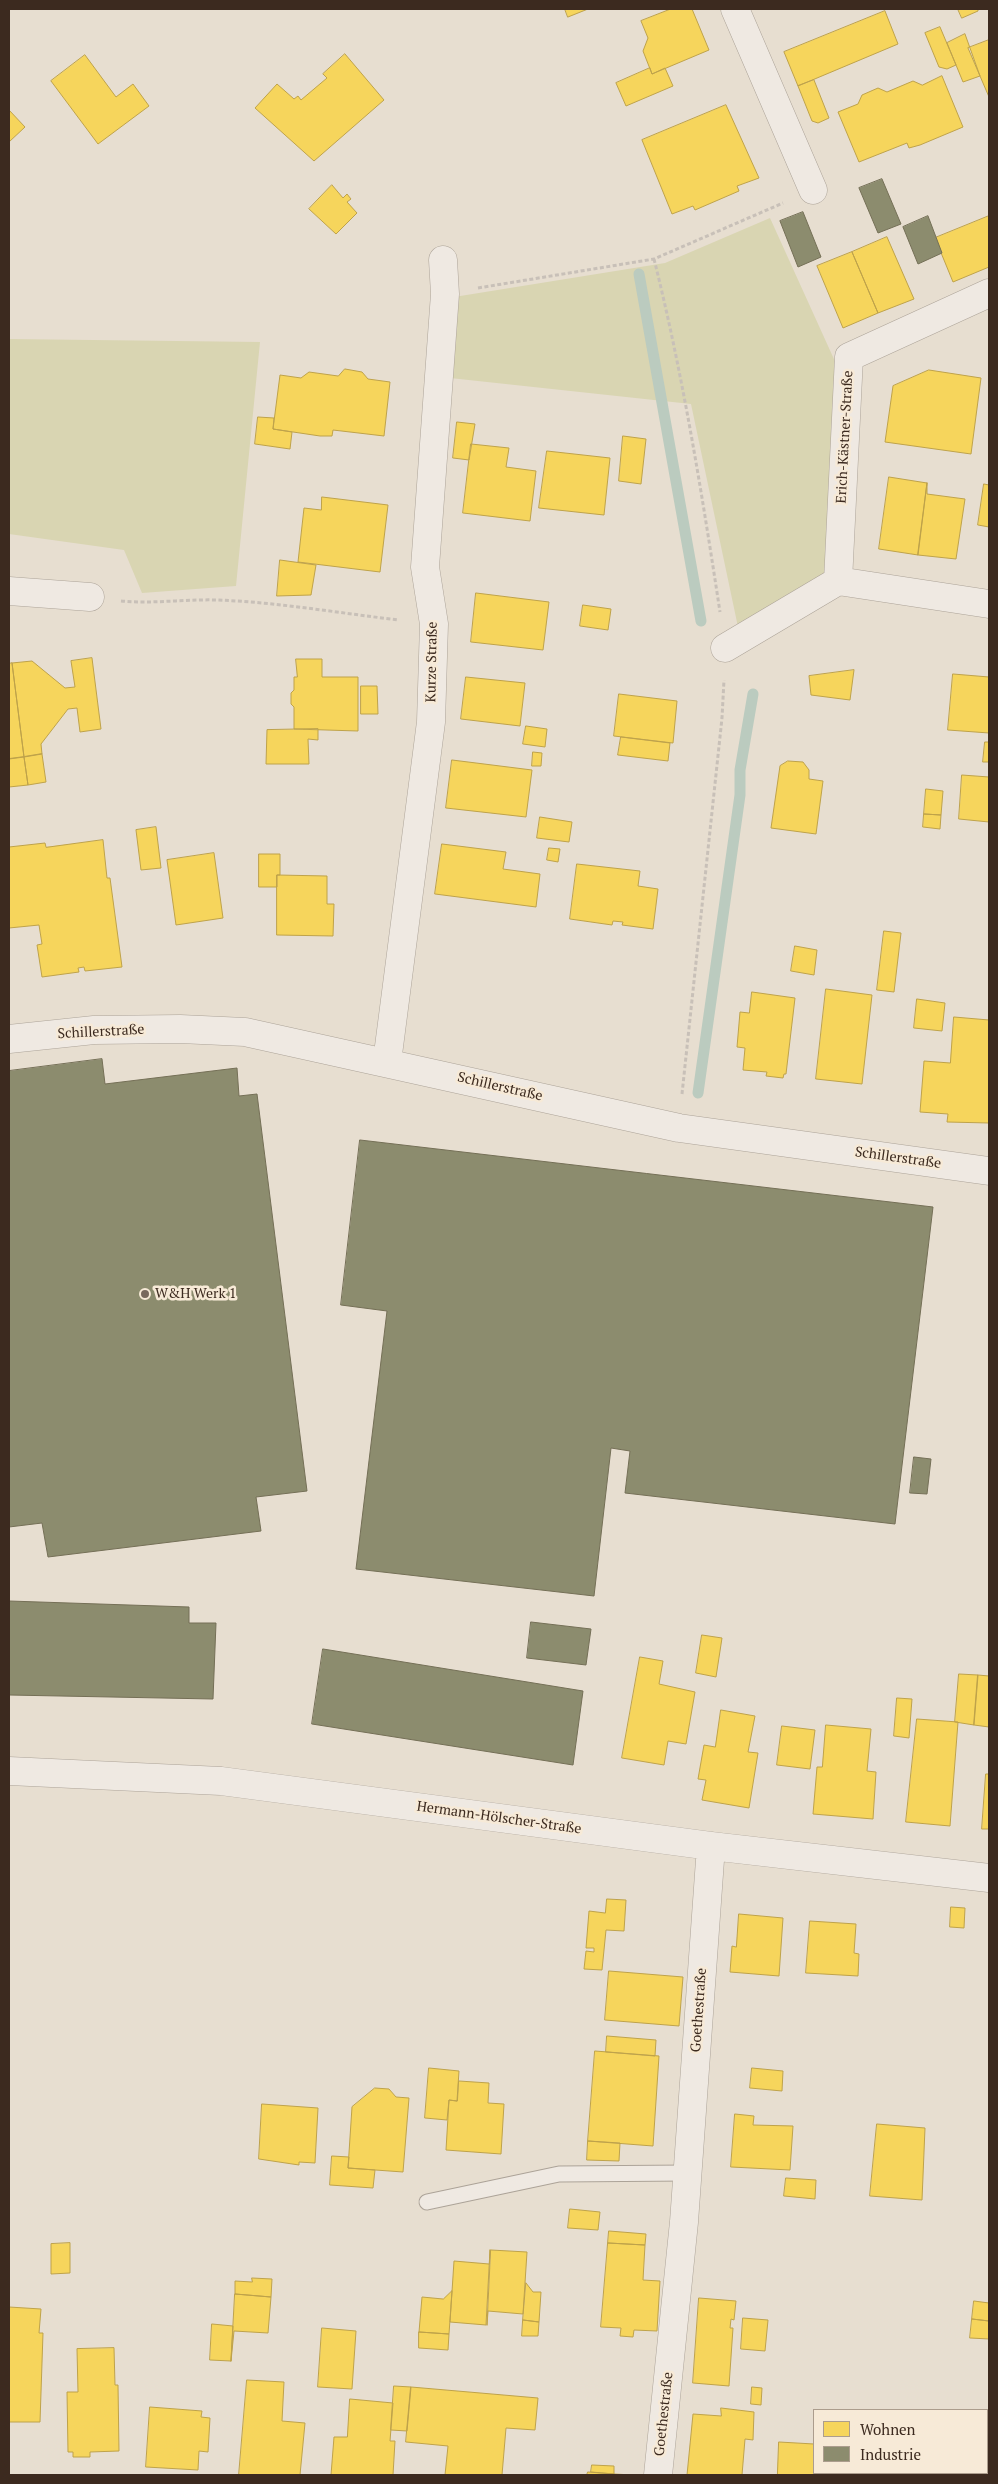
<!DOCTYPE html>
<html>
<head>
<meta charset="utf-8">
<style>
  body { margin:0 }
  #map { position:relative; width:998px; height:2484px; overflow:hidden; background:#e7ded0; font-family:"PT Serif",serif }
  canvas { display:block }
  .frame { position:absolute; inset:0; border:10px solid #3c2a1f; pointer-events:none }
  .legend { position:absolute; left:813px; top:2409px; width:175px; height:65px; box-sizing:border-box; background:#f7ead7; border:1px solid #ac9d8d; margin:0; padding:6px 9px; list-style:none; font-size:15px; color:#3c2a1f }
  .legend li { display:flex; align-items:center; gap:10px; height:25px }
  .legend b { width:25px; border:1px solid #ac9d8d }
</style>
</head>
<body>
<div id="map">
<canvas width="998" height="2484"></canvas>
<div class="frame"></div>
<ul class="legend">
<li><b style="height:14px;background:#f6d55c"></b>Wohnen</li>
<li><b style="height:14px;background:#8c8c6e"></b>Industrie</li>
</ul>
</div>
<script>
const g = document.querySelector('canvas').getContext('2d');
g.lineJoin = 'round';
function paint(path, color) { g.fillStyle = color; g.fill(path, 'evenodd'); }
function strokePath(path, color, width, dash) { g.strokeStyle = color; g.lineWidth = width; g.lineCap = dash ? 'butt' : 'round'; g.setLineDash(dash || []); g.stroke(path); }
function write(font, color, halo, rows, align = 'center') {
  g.font = font + ' "PT Serif",serif'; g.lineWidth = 5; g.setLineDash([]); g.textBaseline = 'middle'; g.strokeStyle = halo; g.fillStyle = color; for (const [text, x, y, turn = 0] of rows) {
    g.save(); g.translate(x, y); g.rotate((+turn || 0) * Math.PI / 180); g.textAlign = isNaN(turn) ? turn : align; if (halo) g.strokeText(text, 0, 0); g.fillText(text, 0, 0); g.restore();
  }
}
paint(new Path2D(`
  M770,218L838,368L827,574L738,627L691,404L450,378L454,297L665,263Z
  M9,339L260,342L236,586L142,593L124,550L9,534Z`), '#d9d5b2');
const homes = new Path2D(`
  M565,9H588L568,17Z
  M671,9H692L709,50L652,74L643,51L648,38L641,21Z
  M958,9H978V11L962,18Z
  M885,11L898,44L798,86L784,52Z
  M940,27L956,65L947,69L939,67L925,33Z
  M965,34L980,76L963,82L947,43Z
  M989,40V97L968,48Z
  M345,54L384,100L314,161L255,108L277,84L294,99L298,96L301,100L327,78L323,74Z
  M85,55L116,97L133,84L149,106L98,144L51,81Z
  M650,68L652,74L665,68L673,86L626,106L616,83Z
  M942,76L963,127L920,145L909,148L907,143L859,162L838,112L858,104L862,95L878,88L887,92L913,81L922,85Z
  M814,80L829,118L818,123L812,121L798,86Z
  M726,105L759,178L737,186L739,191L695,210L693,206L672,214L642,140Z
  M9,110L25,127L9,142Z
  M332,185L343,198L347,194L351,199L347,202L357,213L336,234L309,209Z
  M989,216V267L953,282L935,238Z
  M887,237L914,299L878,313L852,252Z
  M852,252L878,313L843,328L817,266Z
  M345,369L362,372L368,379L390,382L384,436L333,430L332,436H320L273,429L280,375L301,378L309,372L338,376Z
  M929,370L981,378L971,454L885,442L893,386Z
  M258,417L274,418L273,429L292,432L290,449L255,444Z
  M457,422L475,424L469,460L453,458Z
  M623,436L646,439L641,484L619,481Z
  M471,444L509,448L506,467L536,471L530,521L463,513Z
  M547,451L610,458L604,515L539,508Z
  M889,477L927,483L918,555L879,549Z
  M927,483V494L965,499L956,559L918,555Z
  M984,484L989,485V527L978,525Z
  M322,497L388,505L380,572L298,562L304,508L321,510Z
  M280,560L316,565L311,595L277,596Z
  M476,593L549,602L543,650L471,642Z
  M583,605L611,609L608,630L580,626Z
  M92,658L101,729L80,732L77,708L68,709L41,744L42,754L24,757L12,663L32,661L65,688L75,687L71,661Z
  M296,659H322V677H358V731L294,729V707L291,704V693L294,690V677H297Z
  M12,663L24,757L9,759V664Z
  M854,670L850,700L811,695L809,676Z
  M953,674L989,677V733L948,730Z
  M466,677L525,683L520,726L461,719Z
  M361,686H377L378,714H361Z
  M619,694L677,701L673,743L614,736Z
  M526,726L547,729L545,747L523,744Z
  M318,729V740L308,739L309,764H266L267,730Z
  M621,737L670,743L668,761L618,755Z
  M985,742H989V762H983Z
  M533,752L542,753L541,766H532Z
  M42,754L46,782L28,785L24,757Z
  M24,757L28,785L9,787V759Z
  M452,760L532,770L526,817L446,808Z
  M788,761L803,762L809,770V779L823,781L816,834L771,828L780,766Z
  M962,775L989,777V822L959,819Z
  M926,789L943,791L941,815L924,814Z
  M924,814L941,815L940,829L923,827Z
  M540,817L572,822L569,842L537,838Z
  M156,827L161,868L141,870L136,830Z
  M103,840L107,878H110L122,967L85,971L84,967L78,968L79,972L42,977L37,945L42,944L39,925L9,928V847L45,843L46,847Z
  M442,844L506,852L503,869L540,874L536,907L435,894Z
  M549,848L560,849L558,862L547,860Z
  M214,853L223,918L176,925L167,860Z
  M259,854H280V875H277V887H259Z
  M577,864L640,871L638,886L658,889L653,929L622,925L623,922L613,921L612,925L570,919Z
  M277,875L327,876V904H334L333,936L277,935Z
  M884,931L901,933L894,992L877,990Z
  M795,946L817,950L814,975L791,971Z
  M826,989L872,995L862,1084L816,1079Z
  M752,992L795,998L786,1074H784L783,1078L766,1076L767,1072L743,1070L745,1048L737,1047L740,1012L749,1013Z
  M917,999L945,1003L942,1031L914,1028Z
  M954,1017L989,1020V1123L947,1122L948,1114L920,1112L924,1061L950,1063Z
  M702,1635L722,1638L716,1677L696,1673Z
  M640,1657L663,1661L659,1684L695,1692L686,1744L668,1741L664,1765L622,1758Z
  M959,1674L978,1675L974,1725L955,1722Z
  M978,1675L989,1676V1727L974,1725Z
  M897,1698L912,1699L909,1738L894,1736Z
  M721,1710L755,1716L748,1752L758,1753L749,1808L702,1800L706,1780L698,1779L704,1745L715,1747Z
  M917,1719L958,1722L950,1826L906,1822Z
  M826,1725L871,1729L867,1771L876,1772L873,1819L813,1814L817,1767H822Z
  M782,1726L815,1730L810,1769L777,1765Z
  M986,1774H989V1829H982Z
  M607,1899L626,1900L624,1931L606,1930L602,1970L584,1969L586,1951L594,1952V1948H586L589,1911L605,1913Z
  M951,1907L965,1908L964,1928L950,1927Z
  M739,1914L783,1918L779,1976L730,1972L732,1946L736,1947Z
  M810,1921L856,1924L854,1953L859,1954L858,1976L806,1973Z
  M609,1971L683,1977L679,2026L605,2020Z
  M607,2036L656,2040L655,2056L606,2052Z
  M595,2051L659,2056L653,2146L588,2141Z
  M429,2068L459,2071L457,2101L449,2100L447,2120L425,2118Z
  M752,2068L783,2071L782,2091L750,2088Z
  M459,2081L489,2083L488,2103L504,2104L501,2154L446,2150L449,2100L457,2101Z
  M375,2088L389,2089L396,2097L409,2098L403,2172L348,2168L352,2107Z
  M262,2104L318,2108L315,2163L299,2162V2165L259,2159Z
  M735,2114L754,2116L753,2125L793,2126L790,2170L731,2167Z
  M877,2124L925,2128L922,2200L870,2196Z
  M588,2141L620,2143L619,2161L587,2160Z
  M332,2156L349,2157L348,2168L375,2170L373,2188L330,2185Z
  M786,2178L816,2180L815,2199L784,2196Z
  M570,2209L600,2212L598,2230L568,2228Z
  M609,2231L646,2234L645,2245L608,2243Z
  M70,2243V2273L51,2274V2244Z
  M608,2243L645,2245L643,2280L660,2281L657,2331L634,2330L633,2337L620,2336L621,2328L601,2327Z
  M490,2250L486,2325L450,2322L454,2261L489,2264Z
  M491,2250L527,2252L523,2314L488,2311L487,2325Z
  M252,2278L272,2279L271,2297L235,2294V2281L252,2282Z
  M526,2283L533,2292H541L539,2322L523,2320Z
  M452,2291L449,2334L419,2332L422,2297L443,2299Z
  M235,2294L271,2297L268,2333L234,2331L231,2361Z
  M699,2298L736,2301L734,2320L731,2319L730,2328H733L729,2386L693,2383Z
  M974,2301L989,2303V2321L972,2319Z
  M9,2307L41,2309L39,2333H43L40,2422H9Z
  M743,2318L768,2320L765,2351L741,2349Z
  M972,2319L989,2321V2339L970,2338Z
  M523,2320L539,2322L538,2336H522Z
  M212,2324L233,2326L231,2361L210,2360Z
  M322,2328L356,2331L352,2389L318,2387Z
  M419,2332L449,2334L448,2350L419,2348Z
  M114,2348L115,2385H118L119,2451L90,2452V2457H73V2452H68L67,2392H78L77,2349Z
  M247,2380L284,2382L282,2421L305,2423L300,2475H239Z
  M394,2386L411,2387L407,2431L391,2430Z
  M411,2387L538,2398L535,2430L506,2428L502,2475H445L448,2446L406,2442Z
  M752,2387L762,2388L761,2405L751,2404Z
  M350,2399L393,2403L390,2441H395L393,2475H331L334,2437H347Z
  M150,2407L202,2411L201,2417L210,2418L208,2452L199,2451L198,2470L146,2467Z
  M721,2408L754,2412L753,2440L745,2439L742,2475H687L693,2414L721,2416Z
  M779,2442L814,2444V2473H819V2475H770H777Z
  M592,2465L614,2466V2474L591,2472Z
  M588,2472L614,2474L633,2475H587Z
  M849,2473H884L898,2474L849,2475Z
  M906,2473H927V2475H906Z
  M936,2473H974V2475H936Z`);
paint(homes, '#f6d55c');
strokePath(homes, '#bea24a', 1);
const industry = new Path2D(`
  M882,179L901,224L878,233L859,188Z
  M803,212L821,257L798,267L780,221Z
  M928,216L942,253L918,264L903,227Z
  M102,1059L105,1084L237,1068L239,1096L257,1094L307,1491L256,1497L261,1531L48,1557L42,1523L9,1527V1071Z
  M360,1140L933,1207L895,1524L625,1493L630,1451L611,1448L594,1596L356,1569L387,1311L341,1305Z
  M914,1457L931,1459L927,1494L910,1493Z
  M9,1601L189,1607V1623H216L213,1699L9,1695Z
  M531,1622L591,1629L586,1665L527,1658Z
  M323,1649L583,1691L573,1765L312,1724Z`);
paint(industry, '#8c8c6e');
strokePath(industry, '#746f56', 1);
strokePath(new Path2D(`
  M639,274L701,621
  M698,1093L740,795V770L753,694`), '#bbcbbf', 11);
const service = new Path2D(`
  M427,2202L559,2174L688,2173`);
const minor = new Path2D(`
  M735,9L813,190
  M838,581L849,357L989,293
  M9,591L90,597
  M725,648L838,581L989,604
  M9,1039L94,1030L180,1029L245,1032L679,1128L989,1171
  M387,1062L431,722L434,624L425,567L445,294L443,260
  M9,1771L221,1781L711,1846L989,1878
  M658,2475L684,2222L711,1846`);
strokePath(service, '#aca398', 17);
strokePath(minor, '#aca398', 29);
strokePath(new Path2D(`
  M654,259C683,375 702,494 720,612
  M478,288L654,259L783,203
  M121,601C153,604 185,599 217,600C277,602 338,613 399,620
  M682,1094L722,718L724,680`), '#c8c0b8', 3, [4, 2.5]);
strokePath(service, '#efe9e2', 15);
strokePath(minor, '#efe9e2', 28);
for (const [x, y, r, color] of [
  [145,1294,5,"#78695d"]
]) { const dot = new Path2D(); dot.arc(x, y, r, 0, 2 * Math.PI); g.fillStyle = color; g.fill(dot); strokePath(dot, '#f7ead7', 2); }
write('14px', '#3c2a1f', '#f7ead7', [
  ["Erich-Kästner-Straße",845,437,-87],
  ["Kurze Straße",432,662,-89],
  ["Schillerstraße",101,1032,-3],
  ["Schillerstraße",500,1087,13],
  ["Schillerstraße",898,1158,8],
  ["Hermann-Hölscher-Straße",499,1818,8],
  ["Goethestraße",699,2010,-86],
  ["Goethestraße",664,2414,-84]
]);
write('14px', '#3c2a1f', '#f7ead7', [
  ["W&H Werk 1",155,1294]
], 'left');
</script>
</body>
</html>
